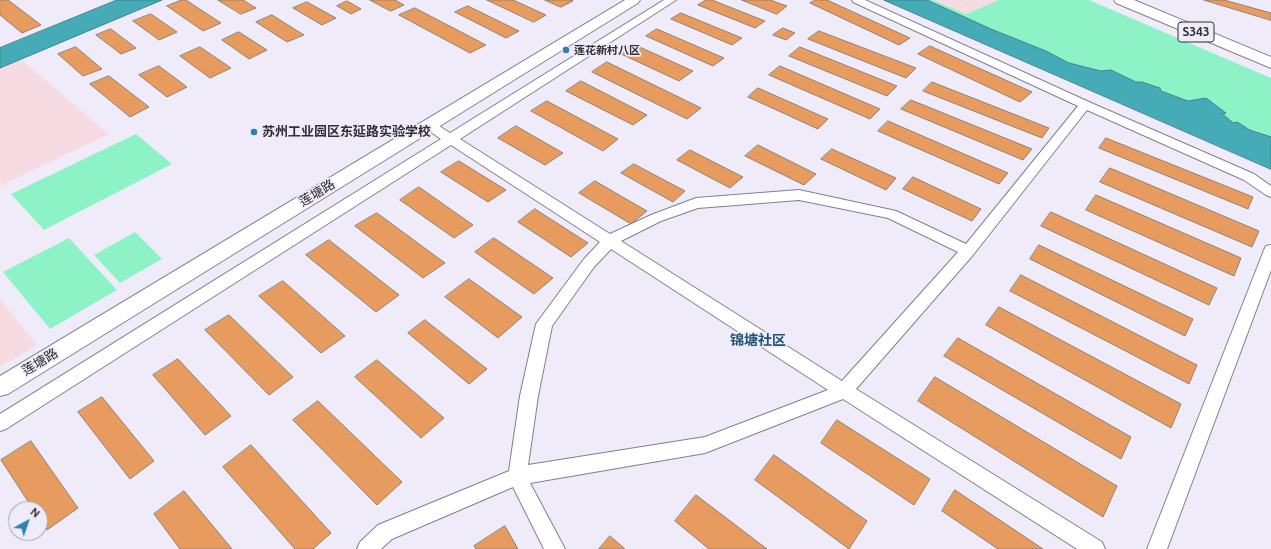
<!DOCTYPE html>
<html>
<head>
<meta charset="utf-8">
<style>
  body { margin:0 }
  #map { position:relative; width:1271px; height:549px; overflow:hidden; background:#f0ebf9; font-family:Ubuntu,sans-serif }
  canvas { display:block }
  .north { position:absolute; left:8px; top:501px; width:40px; height:40px; box-sizing:border-box; background:#f0ebf9; border:1px solid #a4a0ab; border-radius:50%; rotate:40deg; font-size:11px; font-weight:700; line-height:16px; text-align:center; color:#312f35 }
  .north::after { content:''; display:block; margin:auto; width:14px; height:18px; background:#2f7fb0; clip-path:polygon(50% 0,100% 100%,50% 72%,0 100%) }
</style>
</head>
<body>
<div id="map">
<canvas width="1271" height="549"></canvas>
<div class="north">N</div>
</div>
<script>
const g = document.querySelector('canvas').getContext('2d');
g.lineJoin = 'round';
function paint(path, color) { g.fillStyle = color; g.fill(path, 'evenodd'); }
function strokePath(path, color, width, dash) { g.strokeStyle = color; g.lineWidth = width; g.lineCap = dash ? 'butt' : 'round'; g.setLineDash(dash || []); g.stroke(path); }
function write(font, color, halo, rows, align = 'center') {
  g.font = font + ' Ubuntu,"Noto Sans SC",sans-serif'; g.lineWidth = 3.5; g.setLineDash([]); g.textBaseline = 'middle'; g.strokeStyle = halo; g.fillStyle = color; for (const [text, x, y, turn = 0] of rows) {
    g.save(); g.translate(x, y); g.rotate((+turn || 0) * Math.PI / 180); g.textAlign = isNaN(turn) ? turn : align; if (halo) g.strokeText(text, 0, 0); g.fillText(text, 0, 0); g.restore();
  }
}
paint(new Path2D(`
  M933,0H999L966,14Z
  M21,59L109,134L0,186V68Z
  M0,299L37,345L0,367Z`), '#f6dce2');
paint(new Path2D(`
  M927,0H933L966,14L999,0H1089L1271,78V137L1233,123L1206,98L1188,101L1161,91L1142,82H1136L1122,76L1111,70L1101,71L1069,63L1046,51L991,29Z
  M136,134L172,164L44,230L11,194Z
  M135,232L162,259L120,283L94,255Z
  M69,238L117,290L50,329L3,272Z`), '#8df3c7');
const water = new Path2D(`
  M117,0H162L0,68V48Z
  M884,0H927L991,29L1046,51L1069,63L1101,71L1111,70L1136,82H1142L1160,88L1161,91L1188,101L1206,98L1226,113L1223,114L1233,123L1237,122L1250,130L1271,137V169Z`);
paint(water, '#44abb7');
strokePath(water, '#3e8690', 1);
const building = new Path2D(`
  M0,0H8L41,25L22,33L0,15Z
  M182,0H186L221,23L203,31L167,6Z
  M218,0H243L256,8L241,14Z
  M370,0H395L404,5L391,11Z
  M487,0H513L546,15L534,22Z
  M545,0H572L573,1L561,7Z
  M706,0H712L765,21L755,28L698,5Z
  M742,0H770L787,6L777,14Z
  M816,0H827L910,38L899,45L810,3Z
  M1204,0H1224L1271,13V20Z
  M347,1L361,9L351,14L337,6Z
  M307,2L336,18L322,25L293,8Z
  M468,6L519,31L506,38L455,12Z
  M415,8L486,45L470,53L399,15Z
  M681,13L742,38L732,45L671,19Z
  M151,14L177,32L159,40L133,21Z
  M272,15L304,35L287,42L256,22Z
  M783,28L795,33L786,40L773,35Z
  M111,29L136,48L121,54L96,35Z
  M657,29L724,58L713,66L646,36Z
  M819,31L916,68L906,78L808,39Z
  M239,32L267,50L249,59L222,40Z
  M633,44L693,71L679,81L619,53Z
  M930,46L1032,92L1020,102L918,54Z
  M76,47L102,69L83,76L58,54Z
  M200,47L231,68L210,78L180,56Z
  M800,47L897,86L887,96L789,56Z
  M607,62L701,108L687,119L592,72Z
  M159,66L187,87L167,97L139,75Z
  M780,66L880,109L870,119L769,75Z
  M109,76L149,107L130,117L90,84Z
  M581,81L647,115L633,125L566,91Z
  M932,82L1049,128L1042,138L923,91Z
  M758,88L828,119L818,129L748,97Z
  M911,100L1032,149L1023,160L901,109Z
  M547,101L618,139L603,151L531,111Z
  M888,121L1008,173L999,184L878,131Z
  M516,126L563,153L545,165L498,138Z
  M1106,138L1253,197L1248,209L1099,148Z
  M758,145L816,174L804,185L745,156Z
  M832,149L896,178L886,190L821,159Z
  M690,150L743,177L730,188L677,160Z
  M459,161L506,190L488,202L441,172Z
  M634,164L685,191L673,202L621,173Z
  M1110,168L1259,231L1252,247L1100,182Z
  M913,177L981,209L972,221L903,189Z
  M595,181L647,211L631,224L579,193Z
  M419,187L473,225L454,238L400,200Z
  M1096,195L1241,258L1234,276L1086,210Z
  M535,209L588,243L571,257L518,222Z
  M1051,212L1217,288L1209,305L1041,226Z
  M377,213L445,263L423,278L355,226Z
  M494,238L553,278L534,294L475,252Z
  M329,240L399,295L376,312L306,255Z
  M1039,245L1193,319L1185,336L1030,259Z
  M1021,275L1197,365L1189,384L1010,291Z
  M469,279L522,317L498,338L445,297Z
  M283,281L345,336L321,353L259,296Z
  M999,307L1181,404L1171,428L986,325Z
  M229,315L293,377L269,395L205,330Z
  M425,320L487,369L469,384L408,333Z
  M958,338L1131,437L1121,459L944,356Z
  M178,359L231,416L205,435L153,375Z
  M377,360L444,418L421,438L355,377Z
  M935,377L1117,486L1103,517L918,401Z
  M102,397L154,461L130,479L78,412Z
  M318,401L402,482L377,505L293,420Z
  M837,420L930,479L914,505L821,443Z
  M31,441L78,508L47,530L40,519V509H33L1,460Z
  M251,445L331,533L313,549H295L223,467Z
  M774,455L867,521L849,549L755,480Z
  M955,490L1043,549H998L942,511Z
  M184,491L232,549H180L154,514Z
  M696,495L767,549H709L675,521Z
  M505,526L518,549H476L474,546Z
  M610,536L625,549H599Z`);
paint(building, '#e79b5e');
strokePath(building, '#8e8279', 1);
const minor = new Path2D(`
  M664,0H676L460,139L610,234L651,215L696,198L799,190L896,211L966,244L1078,106L853,2L852,0H865L1089,102L1254,174L1271,186V197L1266,195L1244,180L1087,110L973,255L856,389L1102,542L1105,549H1077L843,399L705,453L530,483L565,549H544L513,487L392,539L381,549H357L360,542L378,525L509,471L520,396L536,324L584,259L600,242L451,145L6,429L0,431V414L441,139L425,128L423,125L425,122H433L450,133ZM799,200L888,218L958,252L842,381L621,241L661,221L698,208ZM611,249L828,390L705,437L528,465L538,396L552,326L594,267Z
  M1271,245V270L1167,549H1147L1264,250L1266,246Z`);
const tertiary = new Path2D(`
  M625,0H640L638,3L8,394L0,396V376Z`);
const primary = new Path2D(`
  M1114,0H1134L1271,57V68L1116,3Z`);
strokePath(minor, '#847f8c', 2);
strokePath(tertiary, '#847f8c', 2);
strokePath(primary, '#847f8c', 2);
paint(minor, '#fff');
paint(tertiary, '#fff');
paint(primary, '#fff');
for (const [x, y, r, color] of [
  [566,50,4,"#2f7fb0"],
  [254,132,4,"#2f7fb0"]
]) { const dot = new Path2D(); dot.arc(x, y, r, 0, 2 * Math.PI); g.fillStyle = color; g.fill(dot); strokePath(dot, '#f0ebf9', 1.5); }
write('bold 11px', '#312f35', '#f0ebf9', [
  ["莲花新村八区",574,50]
], 'left');
for (const [x, y, w] of [
  [1196,32,36]
]) { const box = new Path2D(); box.roundRect(x - w / 2, y - 10, w, 20, 3); g.fillStyle = '#f0ebf9'; g.fill(box); strokePath(box, '#312f35', 1); }
write('bold 12px', '#312f35', null, [
  ["S343",1196,32]
]);
write('bold 13px', '#312f35', '#f0ebf9', [
  ["苏州工业园区东延路实验学校",262,132]
], 'left');
write('13px', '#312f35', '#f0ebf9', [
  ["莲塘路",317,193,-31],
  ["莲塘路",40,362,-31]
]);
write('bold 14px', '#1d5476', '#f0ebf9', [
  ["锦塘社区",758,340]
]);
</script>
</body>
</html>
